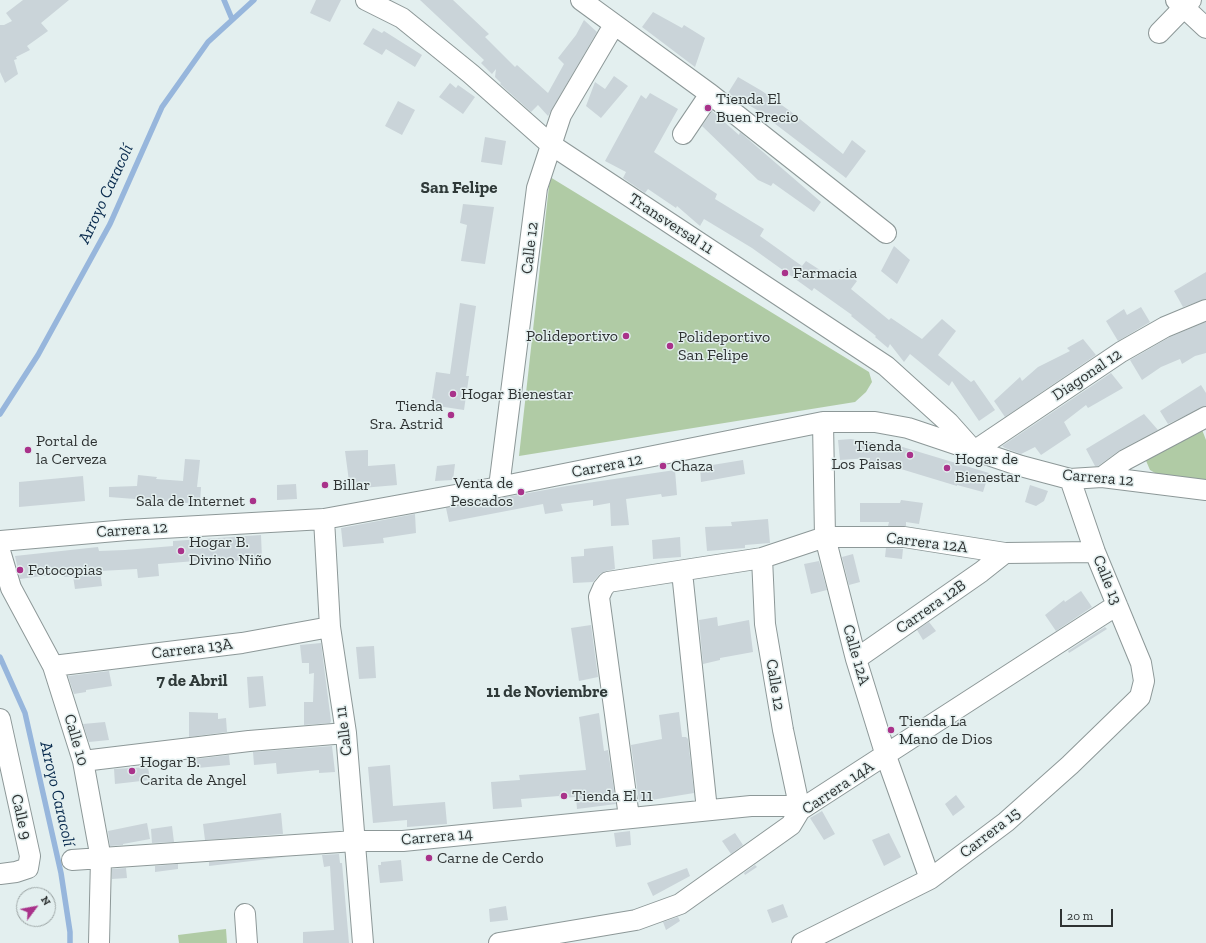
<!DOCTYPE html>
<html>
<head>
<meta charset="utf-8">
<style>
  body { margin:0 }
  #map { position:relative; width:1206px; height:943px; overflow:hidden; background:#e3efef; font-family:"Zilla Slab",serif }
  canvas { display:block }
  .north { position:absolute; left:16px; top:887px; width:40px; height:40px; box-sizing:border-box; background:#e3efef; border:1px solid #9ba4a4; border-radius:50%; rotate:58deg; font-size:11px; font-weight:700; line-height:16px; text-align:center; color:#2f3333 }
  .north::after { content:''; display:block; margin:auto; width:14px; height:18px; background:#a9328a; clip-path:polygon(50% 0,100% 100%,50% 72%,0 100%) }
  .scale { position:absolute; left:1060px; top:909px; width:53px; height:18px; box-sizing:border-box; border:2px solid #2f3333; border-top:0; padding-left:5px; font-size:12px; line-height:14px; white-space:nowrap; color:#2f3333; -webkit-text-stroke:3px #e3efef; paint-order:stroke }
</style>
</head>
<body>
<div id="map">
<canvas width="1206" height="943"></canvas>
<div class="north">N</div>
<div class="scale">20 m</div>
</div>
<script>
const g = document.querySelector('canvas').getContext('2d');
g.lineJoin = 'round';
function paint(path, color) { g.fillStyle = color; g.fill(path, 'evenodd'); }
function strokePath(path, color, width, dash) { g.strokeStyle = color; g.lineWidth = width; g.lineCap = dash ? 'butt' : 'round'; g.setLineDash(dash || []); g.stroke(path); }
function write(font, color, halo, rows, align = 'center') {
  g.font = font + ' "Zilla Slab",serif'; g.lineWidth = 3; g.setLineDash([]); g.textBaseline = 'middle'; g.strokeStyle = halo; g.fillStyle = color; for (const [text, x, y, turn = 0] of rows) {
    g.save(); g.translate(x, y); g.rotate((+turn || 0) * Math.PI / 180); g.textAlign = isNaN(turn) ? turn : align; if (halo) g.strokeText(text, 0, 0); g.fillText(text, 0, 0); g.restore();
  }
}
paint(new Path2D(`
  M550,177L869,372L872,382L866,392L855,402L519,456Z
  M1201,427L1206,440V482L1162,477L1150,470L1144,456Z
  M226,929L227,943H179L178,935Z`), '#b0cba5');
strokePath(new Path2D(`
  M224,0L232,19
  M0,414L38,355L110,224L162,107L208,42L254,0
  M0,657L25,713L61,873L70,932V943`), '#97b6dc', 5.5);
paint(new Path2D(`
  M23,0H69L41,23L48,31L27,46L30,50L16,57L17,59L14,60L18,74L5,83L0,72V25H4L12,21L6,13Z
  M316,0H341L330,22L310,13Z
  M420,0H453L489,34L485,37L515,67L517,65L548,93L564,64L558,58L576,35L584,20L597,32L548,116L538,105L531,112L500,84L501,83L495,77L496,69L492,74L481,63L484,60Z
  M653,12L682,28L684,25L705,38L695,67L642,27Z
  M373,28L382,33L384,31L422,55L415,67L386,49L382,55L363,44Z
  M614,76L628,86L601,118L586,106L595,82L605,89Z
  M738,77L762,91L790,111L843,154L852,140L866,151L846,178L774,123L776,121L728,93Z
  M450,83L456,88L458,85L475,97L463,114L439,97Z
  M650,93L678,109L654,152L717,194L715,199L764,229L760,236L802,266L806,261L834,279L840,269L857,281L851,289L889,320L891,318L922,339L942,319L956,331L938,355L971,382L974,380L995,410L979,421L952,381L949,386L910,354L904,362L890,344L888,348L875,337L876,336L851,316L852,315L814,288L812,291L752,248L704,219L700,226L677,206L676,208L648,189L645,193L623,178L626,172L605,161L641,95L646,99Z
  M398,101L415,110L402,135L385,126Z
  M712,111L739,135L740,132L748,139L821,202L814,212L773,183L771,186L758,180L702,126Z
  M485,137L506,141L502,165L481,162Z
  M463,204L494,207L485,264L461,261L467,225L460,223Z
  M894,246L910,260L897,284L881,271Z
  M1206,272V299L1183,307L1174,291Z
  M460,303L476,306L466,376H469L464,410L431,405L436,372L450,374Z
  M1141,307L1150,322L1118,341L1106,321L1124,309L1127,315Z
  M1206,322V353L1195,356L1182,364L1180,359L1161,367L1142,380L1130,360L1170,337Z
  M1083,339L1096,355L1005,417L994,401L1020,377L1022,381L1038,367L1070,351L1067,348Z
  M1111,373L1123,388L1088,408L1086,405L1064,422L1071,435L1041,455L1035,447L1021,454L1005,448L1002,446Z
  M1201,385L1206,393V406L1168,424L1160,411Z
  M1144,414L1158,430L1120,450L1098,466H1095L1086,449Z
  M851,439L896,446V445L989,473L983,492L957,485V486L891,466L869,462L870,458L840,460L838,440Z
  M368,450V466L395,464L397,485L350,489L345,451Z
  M185,459L200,460L197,487H201L200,504L109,497V487L137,486L138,475L157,477L156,479L183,481Z
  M743,460L745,474L701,482L700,467Z
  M455,464L453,480L435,481L437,466Z
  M675,470L677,495L662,497L661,494L626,499L629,525L611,526L610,503L593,506V500L561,504L563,511L545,514L543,504L449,522L446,508L567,486Z
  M83,476L85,501L19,507V482Z
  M296,484L297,499L277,500V485Z
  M1030,485L1048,491L1044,501L1036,506L1025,502Z
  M901,500L923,503L919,524L906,522V526H888L889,522H860V503H900Z
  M415,514L416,533L383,538L384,543L343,547L341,528Z
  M768,519L770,543L745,545V548L707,551L705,527L732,526L731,522Z
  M261,535L262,559L233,561V558L158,564L159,576L138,578L137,569L100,571L102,586L75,589L73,576L64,577V573L20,579L15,556L98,547L99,551L125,550L173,546V541Z
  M680,537L681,557L653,559L652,540Z
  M613,546L615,569L606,571L600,574L593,582L573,583L571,557L584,556V549Z
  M886,548L903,549L902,559L885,557Z
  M853,554L860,582L849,585L842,557Z
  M819,561L827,590L811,594L804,564Z
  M1081,591L1092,607L1056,631L1045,615L1064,600L1065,602Z
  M717,617L718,626L749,620L753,652L720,658V660L703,664L699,620Z
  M929,622L936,631L923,640L917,630Z
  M591,625L598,677L579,681L571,628Z
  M1105,627L1107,629L1069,653L1068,651Z
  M321,643L331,721L330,723L304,725V702H313L314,673L309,674V663H302L300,645Z
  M374,646L376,678L359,679L356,647Z
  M109,671L112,686L86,690V692L74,694L68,676Z
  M263,676L266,706L249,708L247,677Z
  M189,712L218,713V719L226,718L227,732L189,737Z
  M679,712L682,737H686L688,739L694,793L639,802L631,745L662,739L659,715Z
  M599,713L604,751L608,750L616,804L577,809L576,797L560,798L559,796L521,799L522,807L493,809L491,782L520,780L519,775L586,770L579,717Z
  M105,722L109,740L89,742L83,724Z
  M332,746L335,772L319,773V770L277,774L276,763L254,765L253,752Z
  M229,755L230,765L197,768L196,759Z
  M390,765L393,806L445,802L447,824L407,827V820L373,823L368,767Z
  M148,767L150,780L115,784L114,769Z
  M956,795L965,807L953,816L945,804Z
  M822,811L835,834L824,840L810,818Z
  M281,813L283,834L205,840L203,824Z
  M147,823L150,839L123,844V845L110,846L108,831Z
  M172,826L174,842L152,843L151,829Z
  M630,831L631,845L616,847L614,833Z
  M735,833L743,845L731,854L722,841Z
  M889,833L901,857L884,866L872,840Z
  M339,854L340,863H342L349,943H303V932L334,930L330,866L324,867L322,855Z
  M286,857L209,866V862Z
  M401,860L403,881L380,883L378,865H381V862Z
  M178,864V869L155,872V866Z
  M755,865L757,867L745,875L744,873Z
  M126,868L127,878L112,879V869Z
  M687,868L690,876L653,896L647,883Z
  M783,904L788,917L772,923L767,910Z
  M506,906L508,920L490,922L489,909Z
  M678,917L680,921L666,930L663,922Z`), '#cad4d9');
const street = new Path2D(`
  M366,0L402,18L471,74L550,144L886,366L949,423L974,451
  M581,0L710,94L886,233
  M1176,0L1206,28
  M1159,33L1191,0
  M683,134L710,94
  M823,422L825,537L856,659L886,756L930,879
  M974,451L1121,352L1165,327L1206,310
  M1102,477L1125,460L1206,417
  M499,487L537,188L561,115L614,25
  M324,519L330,627L346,733L363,943
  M0,541L127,530L324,519L499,487L823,422H875L908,428L1021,466L1070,479L1102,477L1206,490
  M0,551L11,588L53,666L83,761L101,859L99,943
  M682,572L707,810
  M856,659L981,572L1005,553
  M53,666L242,643L330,627
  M0,719L30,856L28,868L16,872L0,874
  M83,761L249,741L346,733
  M629,817L599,597L603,588L608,582L762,558L825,537H904L1005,553L1095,552
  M72,860L355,841H403L751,806H789L800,810L783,730L765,624L762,558
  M245,914L247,943
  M499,943L636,920L680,904L791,825L800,810L1117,605
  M802,943L930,879L1006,822L1070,765L1140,697L1144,681L1141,663L1095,552L1070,479`);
strokePath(street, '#8d9898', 22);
strokePath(street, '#fff', 20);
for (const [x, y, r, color] of [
  [708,108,4,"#a9328a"],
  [785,273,4,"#a9328a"],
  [626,336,4,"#a9328a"],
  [670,346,4,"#a9328a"],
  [453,394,4,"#a9328a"],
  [451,415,4,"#a9328a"],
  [28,450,4,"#a9328a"],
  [910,455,4,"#a9328a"],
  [663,466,4,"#a9328a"],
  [947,468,4,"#a9328a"],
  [325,485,4,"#a9328a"],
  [521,492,4,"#a9328a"],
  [253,501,4,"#a9328a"],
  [181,551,4,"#a9328a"],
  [20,570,4,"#a9328a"],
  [891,730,4,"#a9328a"],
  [132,771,4,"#a9328a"],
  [564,796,4,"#a9328a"],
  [429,858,4,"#a9328a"]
]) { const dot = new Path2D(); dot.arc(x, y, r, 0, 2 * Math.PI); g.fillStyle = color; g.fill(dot); strokePath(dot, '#e3efef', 1.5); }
write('16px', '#2f3333', '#e3efef', [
  ["Tienda El",716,99],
  ["Buen Precio",716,117],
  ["Farmacia",793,273],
  ["Polideportivo",618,336,"right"],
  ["Polideportivo",678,337],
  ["San Felipe",678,355],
  ["Hogar Bienestar",461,394],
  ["Tienda",443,406,"right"],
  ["Sra. Astrid",443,424,"right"],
  ["Portal de",36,441],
  ["la Cerveza",36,459],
  ["Tienda",902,446,"right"],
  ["Los Paisas",902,464,"right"],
  ["Hogar de",955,459],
  ["Bienestar",955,477],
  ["Chaza",671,466],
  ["Venta de",513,483,"right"],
  ["Pescados",513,501,"right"],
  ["Billar",333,485],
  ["Sala de Internet",245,501,"right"],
  ["Hogar B.",189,542],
  ["Divino Niño",189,560],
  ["Fotocopias",28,570],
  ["Tienda La",899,721],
  ["Mano de Dios",899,739],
  ["Hogar B.",140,762],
  ["Carita de Angel",140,780],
  ["Tienda El 11",572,796],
  ["Carne de Cerdo",437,858]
], 'left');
write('16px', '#2f3333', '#e3efef', [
  ["Transversal 11",671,224,33],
  ["Calle 12",530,248,-83],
  ["Diagonal 12",1087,375,-34],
  ["Carrera 12",607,466,-11],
  ["Carrera 12",1098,478,5],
  ["Carrera 12",132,530,-4],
  ["Carrera 12A",927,543,7],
  ["Calle 13",1107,580,68],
  ["Carrera 12B",931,607,-35],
  ["Carrera 13A",192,649,-7],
  ["Calle 12A",856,655,74],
  ["Calle 12",775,685,81],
  ["Calle 11",344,731,-97],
  ["Calle 10",76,740,74],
  ["Carrera 14A",838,788,-34],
  ["Calle 9",21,817,77],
  ["Carrera 15",990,833,-38],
  ["Carrera 14",437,837,-5]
]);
write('bold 17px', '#2f3938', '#e3efef', [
  ["San Felipe",459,188],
  ["7 de Abril",192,681],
  ["11 de Noviembre",547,692]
]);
write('italic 17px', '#082a4d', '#e3efef', [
  ["Arroyo Caracolí",106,194,-65],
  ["Arroyo Caracolí",57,794,77]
]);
</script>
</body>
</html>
